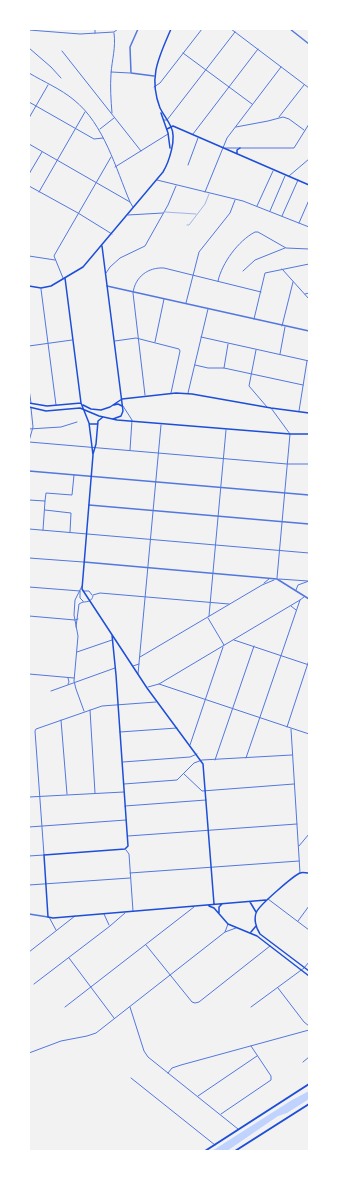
<!DOCTYPE html>
<html>
<head>
<meta charset="utf-8">
<style>
  body { margin:0 }
  #map { position:relative; width:338px; height:1180px; overflow:hidden; background:#f2f2f2; font-family:"Space Grotesk",sans-serif }
  canvas { display:block }
  .frame { position:absolute; inset:0; border:30px solid #fff; pointer-events:none }
</style>
</head>
<body>
<div id="map">
<canvas width="338" height="1180"></canvas>
<div class="frame"></div>
</div>
<script>
const g = document.querySelector('canvas').getContext('2d');
g.lineJoin = 'round';
function paint(path, color) { g.fillStyle = color; g.fill(path, 'evenodd'); }
function strokePath(path, color, width, dash) { g.strokeStyle = color; g.lineWidth = width; g.lineCap = dash ? 'butt' : 'round'; g.setLineDash(dash || []); g.stroke(path); }
paint(new Path2D(`
  M309,1091V1099L287,1113L278,1116L227,1151H212L292,1100Z`), '#bfd3fe');
strokePath(new Path2D(`
  M165,212L196,214
  M187,225H189L205,204L209,194`), '#5277de', 0.5);
strokePath(new Path2D(`
  M45,501L46,493L72,495L74,475`), '#5277de', 1);
strokePath(new Path2D(`
  M231,29L309,88
  M29,30L80,34L114,32L118,29
  M95,33V29
  M29,48L51,67L61,78
  M62,51L141,151
  M183,53L252,104
  M111,72L130,73
  M29,73C44,82 61,89 74,100C104,124 116,169 130,202
  M154,87L160,83L202,29
  M29,102L94,139L103,138
  M112,113C111,100 110,87 111,74C112,59 116,48 114,33
  M279,117L304,85
  M29,118L48,85
  M164,120H167L235,32
  M236,127L268,121L283,117L289,119L304,130
  M100,129L114,118
  M193,134L258,49
  M29,144L130,202L133,207
  M225,148H294L309,124
  M188,165L198,138
  M115,167L168,134
  M29,174L42,152
  M289,176L309,159
  M157,180L243,201L309,227
  M29,186L78,213L112,234
  M39,192L85,112
  M205,192L227,138L281,67
  M257,206L273,171
  M270,211L285,176
  M128,215L163,213
  M282,216L298,180
  M299,223L309,200
  M29,256L55,260
  M282,269L309,299
  M243,271L255,260L285,248
  M106,273L110,267L120,258L145,246L168,205L176,186
  M63,278L54,256L55,254L111,157
  M218,281C222,263 238,241 255,232H258L286,248L309,249
  M41,289L56,405
  M305,294L309,293
  M186,303L199,252L230,213L235,200
  M254,319L265,273L309,264
  M282,326L293,282
  M201,337L309,361
  M115,341L136,338L179,349L180,351L171,393
  M155,342L164,299
  M29,346L72,340
  M256,350L249,386L267,407
  M280,354L285,327
  M195,365L208,368H224L303,385
  M224,368L228,344
  M29,389L31,403
  M188,393L208,309
  M145,395L133,293C135,277 148,267 164,268L261,292
  M123,406L132,420L130,450
  M271,408L290,434L277,578
  M299,411L307,361
  M29,429L61,427L77,422
  M29,441L33,427L31,408
  M29,442L287,464H309
  M29,500L45,501L43,530
  M45,510L71,513L70,532
  M29,529L309,553
  M29,558L83,562
  M279,579L308,581
  M264,583L269,579
  M82,586L75,600L74,615L78,636L74,681L76,689L84,711
  M29,587L80,591
  M296,590L298,585L309,581
  M80,591V598L83,601
  M83,591H89L92,595
  M93,595L100,593L229,604
  M83,602C88,602 92,601 93,596
  M291,606L296,610
  M29,616L75,620L78,619
  M209,616L226,430
  M208,618L224,645
  M76,627L79,604L83,602
  M234,640L309,665
  M77,652L112,640
  M140,657L262,585L274,580
  M133,666L139,664
  M29,674L74,678
  M138,674L161,425
  M68,678L69,682L68,684
  M159,684L309,734
  M148,687L159,684L300,600L304,597
  M51,691L115,668
  M90,710L95,793
  M61,720L67,794
  M287,727L309,660
  M291,729L300,873
  M120,732L177,728
  M190,745L223,647
  M246,758L300,600
  M215,760L254,646
  M123,762L190,757L197,754
  M184,774L202,791L294,784
  M124,784L177,780L194,763L202,760L292,755
  M29,797L124,792
  M125,806L206,800
  M29,827L126,820
  M128,836L297,824
  M299,846L309,834
  M126,850L129,854L133,911
  M29,856L44,855L35,731L36,729L102,706L156,702
  M130,873L299,861
  M29,885L130,878
  M268,899L309,930
  M104,914L109,925
  M49,917L56,930
  M298,921L309,906
  M225,932L228,924
  M146,945L192,1002L195,1003L199,1002L270,946
  M29,952L75,916
  M69,958L114,1018
  M34,984L110,926L125,913
  M278,988L304,1022L309,1026
  M65,1007L194,907
  M130,1007L144,1051L148,1057L238,1129
  M251,1007L304,968L309,962
  M29,1053L61,1041L87,1036L96,1033L225,932L236,928
  M303,1062L309,1057
  M168,1073L172,1068L181,1065L309,1030
  M131,1078L215,1145
  M198,1096L257,1056
  M221,1114L271,1080V1076L251,1046`), '#5277de', 1);
strokePath(new Path2D(`
  M138,29L130,47L131,73L154,76
  M290,29L309,44
  M107,286L309,331
  M29,471L309,495
  M89,505L309,524
  M84,562L277,579L309,599
  M29,914L48,917`), '#5277de', 1.5);
strokePath(new Path2D(`
  M160,108C148,77 159,57 171,29
  M161,113L168,133L170,148
  M167,129L173,126L309,185
  M237,154V150L240,148
  M102,246L123,411L121,416L113,419
  M65,278L81,403L89,423L93,455L82,589L147,688L203,764L214,904
  M29,286L41,288L51,286L83,267L163,172C169,162 177,138 171,127C168,120 163,114 160,108
  M29,403L47,406L81,403
  M83,405L91,409L101,410L110,407L122,399L176,393L192,394L271,408L309,413
  M114,405L118,404L122,406
  M29,407L46,411L80,408L99,416L117,420L290,434H309
  M90,424H98
  M93,454L96,444L98,421L103,417
  M112,635L116,675L128,846L125,849L44,855L48,917L53,918L266,900
  M309,873C306,873 302,872 300,873C293,876 261,904 257,911C253,918 256,928 260,934L309,971
  M250,902L256,912
  M209,906L214,908L228,924L257,936L309,976
  M219,913V907L222,904
  M251,932L256,926`), '#1d4ed8', 1.5);
strokePath(new Path2D(`
  M205,1151L309,1084
  M235,1151L309,1104`), '#1d4ed8', 2);
</script>
</body>
</html>
